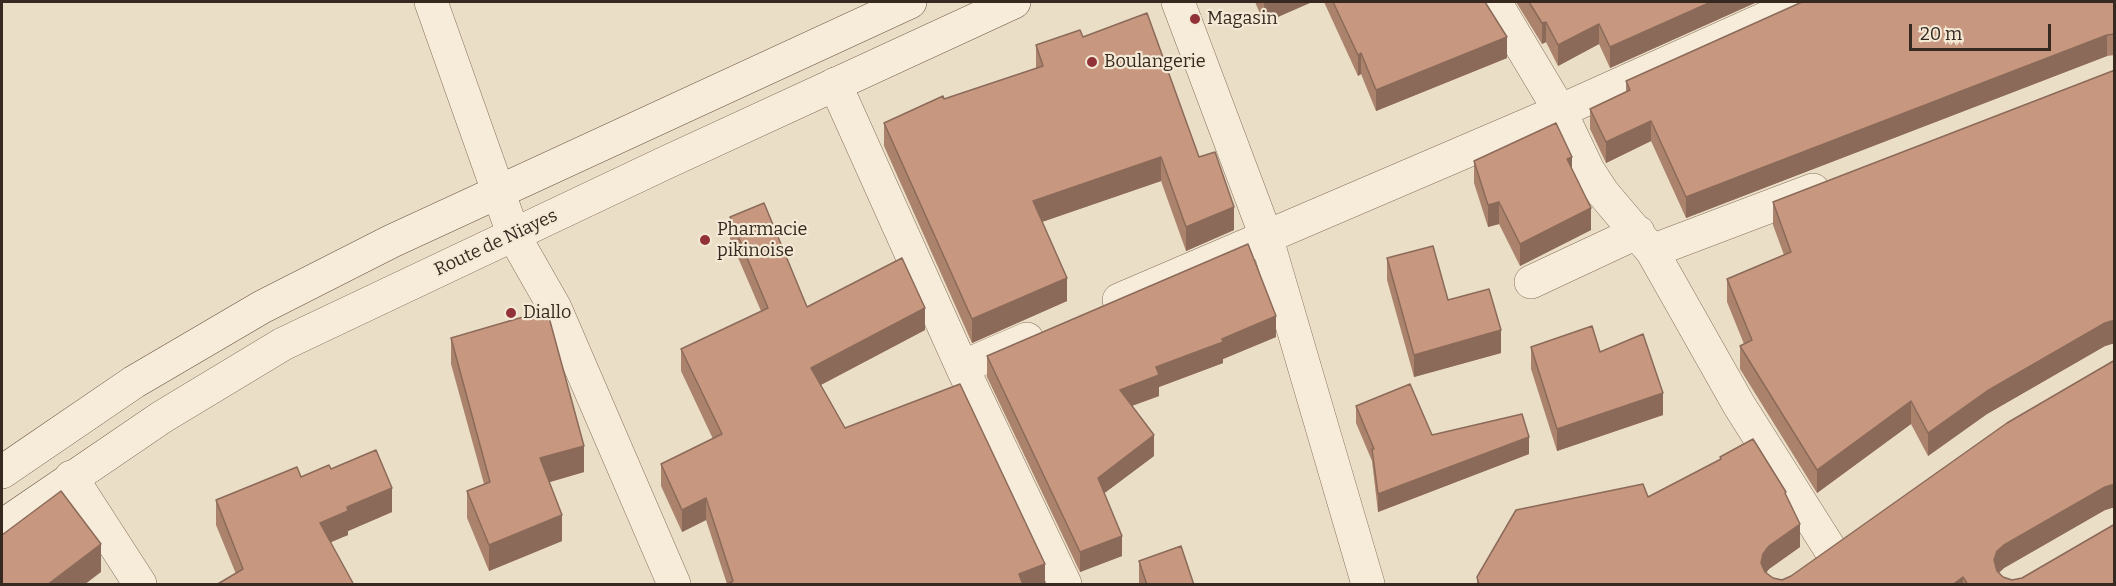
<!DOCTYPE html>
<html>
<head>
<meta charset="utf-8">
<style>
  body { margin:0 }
  #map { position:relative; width:2116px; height:586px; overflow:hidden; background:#ebdec6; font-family:Bitter,serif }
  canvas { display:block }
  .frame { position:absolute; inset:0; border:3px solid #372920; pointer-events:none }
  .scale { position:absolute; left:1909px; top:24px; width:142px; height:27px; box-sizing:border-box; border:3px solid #372920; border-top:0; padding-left:8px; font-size:18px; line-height:21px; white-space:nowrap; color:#372920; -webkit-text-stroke:4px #f3e9d5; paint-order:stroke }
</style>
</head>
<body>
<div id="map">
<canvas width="2116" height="586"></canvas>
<div class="frame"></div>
<div class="scale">20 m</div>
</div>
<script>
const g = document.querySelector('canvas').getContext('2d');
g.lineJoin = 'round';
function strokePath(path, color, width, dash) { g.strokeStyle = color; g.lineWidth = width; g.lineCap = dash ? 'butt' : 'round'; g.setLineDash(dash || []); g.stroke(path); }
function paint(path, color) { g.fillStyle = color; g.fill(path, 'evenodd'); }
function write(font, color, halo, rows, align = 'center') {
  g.font = font + ' Bitter,serif'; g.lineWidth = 4.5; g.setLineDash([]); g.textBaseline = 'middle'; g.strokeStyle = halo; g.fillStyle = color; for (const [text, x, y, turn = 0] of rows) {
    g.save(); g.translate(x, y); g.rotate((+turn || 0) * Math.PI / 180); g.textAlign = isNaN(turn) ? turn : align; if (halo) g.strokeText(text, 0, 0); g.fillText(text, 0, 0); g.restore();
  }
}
const minor = new Path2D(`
  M431,2L514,236L555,308L674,584
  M1178,2L1266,236L1368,584
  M1495,2L1560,111L1588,170L1603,193L1652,251L1739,405L1830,549
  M835,84L962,367L1065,584
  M1652,251L1813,190
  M1531,282L1638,232
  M1119,300L1560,111L1802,2
  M962,367L1027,339
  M71,477L140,584`);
const secondary = new Path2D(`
  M2,472L134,382L262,307L392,241L910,2
  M2,526L162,417L283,344L665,163L1014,2`);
strokePath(minor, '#86705d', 34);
strokePath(secondary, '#675140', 34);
strokePath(minor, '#f7ecd9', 33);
strokePath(secondary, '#f7ecd9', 33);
paint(new Path2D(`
  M1255,2H1312L1264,23Z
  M1324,2H1485L1507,58L1376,111L1361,74L1358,76Z
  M1516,2H1757L1610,68L1599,44L1558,66L1546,42L1542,44Z
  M2115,2V55L2107,56L1686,218L1651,141L1606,163L1590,129V109L1626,92V81Z
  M1083,37L1199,157L1234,230L1186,251L1161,181L1042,222L1067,301L972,343L884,146V123L944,99L1036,69V45Z
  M2115,70V343L2105,346L1987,414L1928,456L1911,424L1817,493L1740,369V346L1744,344L1727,302V279L1784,255L1773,225V202Z
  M1474,161L1572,169L1591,230L1520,266L1499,224L1488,227L1474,183Z
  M730,217L807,307L925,330L821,385L845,428L1045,585L727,584L706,520L682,532L661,486V464L713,439L681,371V349L761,311L730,239Z
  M1387,258L1448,300L1501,353L1414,377L1387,280Z
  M1276,337L1223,359V363L1159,387V396L1132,406L1154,456L1104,493L1122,556L1080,572L987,377V356Z
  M451,338L584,472L549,482L562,541L489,571L467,518V491L484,484L451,364Z
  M1531,347L1600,352L1663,415L1557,451L1531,369Z
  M2115,360V507L2105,510L2004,568L1999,573L2003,577L2012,580L2115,585H1477V577L1648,497L1720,460V457L1786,497L1800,547L1769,569L1766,573L1773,578L1782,580L1791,576Z
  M1356,406L1432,435L1529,454L1378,512L1372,461L1356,423Z
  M331,469L392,512L348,531V535L236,574L216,525V500Z
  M1139,561L1194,585H1139Z`), '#ab836d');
paint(new Path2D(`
  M1264,2H1312L1264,23Z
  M1711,2H1757L1610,68V47Z
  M1546,22V42L1542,44V23Z
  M1599,24V44L1558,66V45Z
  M2107,35V56L1686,218V197Z
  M1507,37V58L1376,111V90Z
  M1361,53V74L1358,76V55Z
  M1651,121V141L1606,163V142Z
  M1161,157V181L1033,225V201Z
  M1572,157V179L1567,159Z
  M1499,202V224L1488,227V205Z
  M1234,207V230L1186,251V227Z
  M1591,208V230L1520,266V244Z
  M1067,278V301L972,343V319Z
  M925,308V330L811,390V368Z
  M1276,316V337L1223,359V363L1159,387V396L1120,410V390L1156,367L1222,339Z
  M2115,320V343L2105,346L1987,414L1928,456V433L1987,391L2105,323Z
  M1501,330V353L1414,377V355Z
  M1663,393V415L1557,451V429Z
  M1911,401V424L1817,493V470Z
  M1154,435V456L1098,498V478Z
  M1529,437V454L1378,512V494Z
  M584,446V472L540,485V458Z
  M2115,484V507L2105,510L2004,568L1997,574L1994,560L1997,551L2004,545L2105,487Z
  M392,488V512L348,531V535L320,547V523L347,507Z
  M706,498V520L682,532V510Z
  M562,515V541L489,571V545Z
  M1800,524V547L1769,569L1763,577L1761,563L1763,554L1769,546Z
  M1122,536V556L1080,572V552Z
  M101,544V572L84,585H47Z
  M1045,564V585H1019V574Z
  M1963,577V585H1952Z`), '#8b6a59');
const building = new Path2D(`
  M1333,2H1485L1507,37L1376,90L1361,53L1358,55Z
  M1529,2H1711L1610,47L1599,24L1558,45L1546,22L1542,23Z
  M1802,2H2115V34L2107,35L1686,197L1651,121L1606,142L1590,109L1630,90L1626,81Z
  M1147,13L1199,157L1215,152L1234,207L1186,227L1161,157L1033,201L1067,278L972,319L884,123L943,96L944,99L1043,66L1036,45L1080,30L1083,37Z
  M2115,70V320L2105,323L1987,391L1928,433L1911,401L1817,470L1740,346L1752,340L1727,279L1791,252L1773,202Z
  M1556,123L1572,157L1567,159L1591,208L1520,244L1499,202L1488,205L1474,161Z
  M764,203L807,307L902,258L925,308L811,368L845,428L960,384L1045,564L1019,574L1023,585H726L733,581L706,498L682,510L661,464L722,434L681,349L768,308L730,217Z
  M1248,244L1276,316L1222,339L1223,342L1156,367L1159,375L1120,390L1154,435L1098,478L1122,536L1080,552L987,356Z
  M1433,246L1448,300L1489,289L1501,330L1414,355L1387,258Z
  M547,310L584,446L540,458L562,515L489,545L467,491L490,482L451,338Z
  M1592,326L1600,352L1643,334L1663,393L1557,429L1531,347Z
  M2115,360V484L2105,487L2004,545L1997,551L1994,560L1997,571L2003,577L2012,580L2022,578L2115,524V585H1968L1963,577L1952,585H1479L1477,577L1516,510L1643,484L1648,497L1721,459L1720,457L1753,439L1786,492L1785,493L1800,524L1769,546L1763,554L1761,563L1765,572L1773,578L1782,580L1791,576L2007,423Z
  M1410,384L1432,435L1522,414L1529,437L1378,494L1372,449H1374L1356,406Z
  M376,450L392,488L347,507L348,511L320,523L354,585H216L243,569L216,500L297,467L301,477L329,465L331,469Z
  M61,491L101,544L47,585H2V535Z
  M1181,546L1194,585H1147L1139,561Z`);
paint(building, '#c7987f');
strokePath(building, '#8b6a59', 1.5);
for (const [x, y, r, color] of [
  [1195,19,6,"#913138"],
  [1092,62,6,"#913138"],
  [705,240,6,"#913138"],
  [511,313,6,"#913138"]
]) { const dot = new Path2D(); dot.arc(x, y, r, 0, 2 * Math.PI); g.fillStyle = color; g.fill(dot); strokePath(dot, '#f3e9d5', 2); }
write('18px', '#372920', '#f3e9d5', [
  ["Magasin",1207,19],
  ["Boulangerie",1104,62],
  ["Pharmacie",717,230],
  ["pikinoise",717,251],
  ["Diallo",523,313]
], 'left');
write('18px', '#372920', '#f3e9d5', [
  ["Route de Niayes",496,243,-25]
]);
</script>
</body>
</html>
